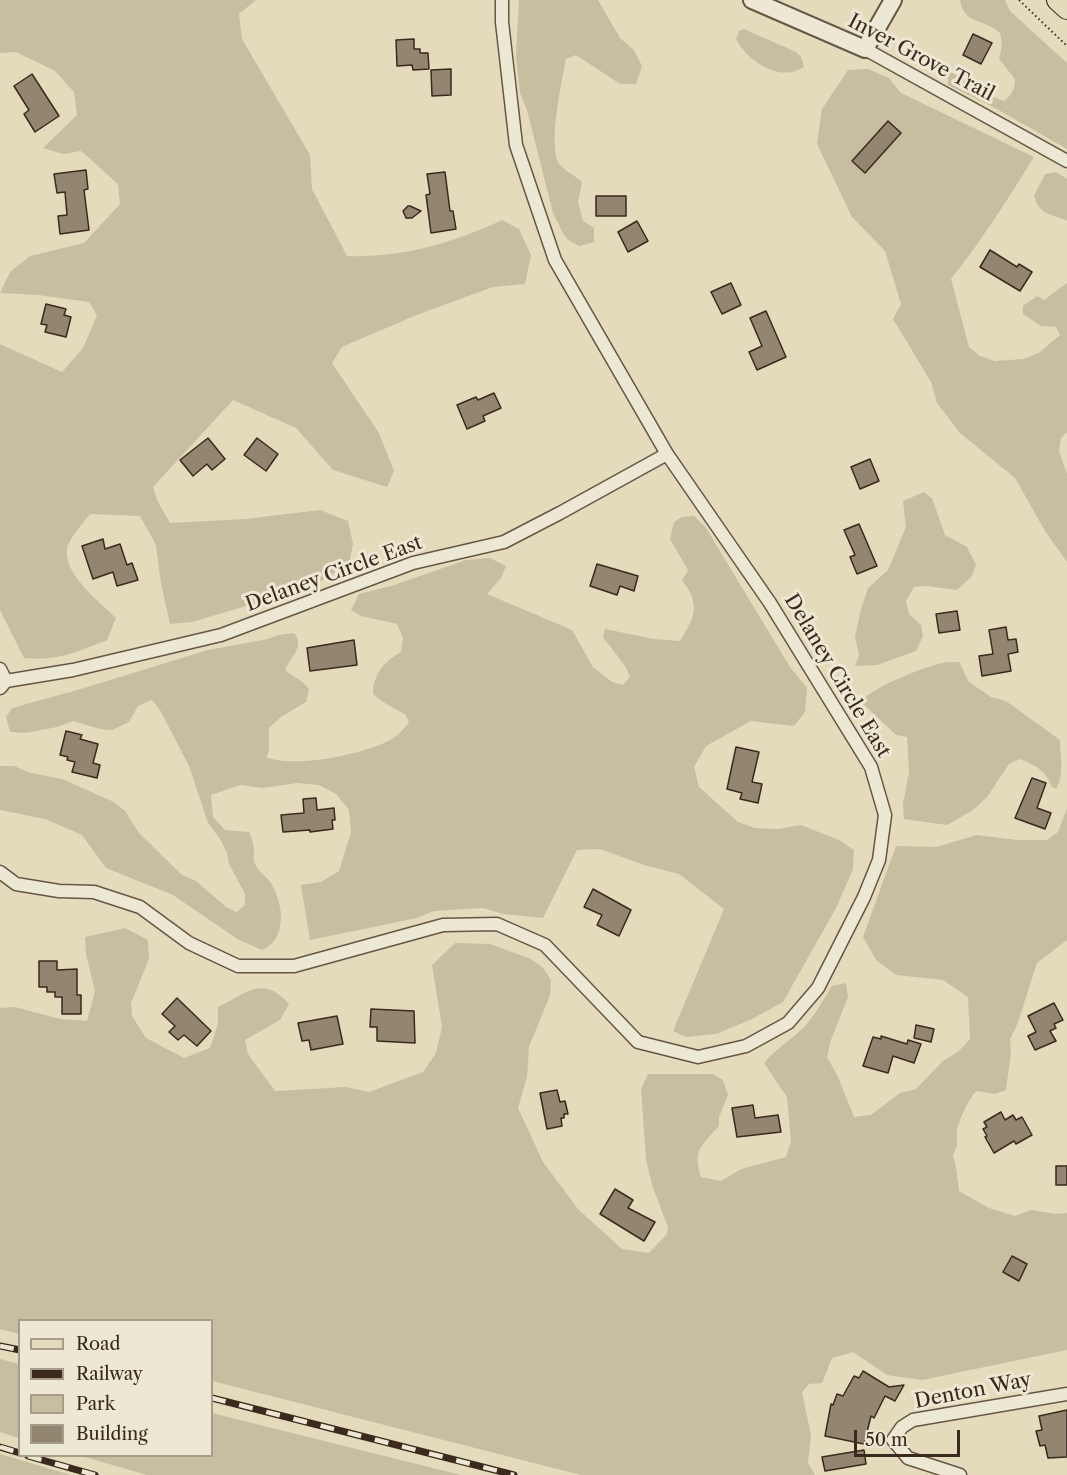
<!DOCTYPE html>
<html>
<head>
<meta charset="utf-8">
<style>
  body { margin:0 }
  #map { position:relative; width:1067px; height:1475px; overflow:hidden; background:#e4dbbc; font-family:"Libre Caslon Text",serif }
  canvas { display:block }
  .legend { position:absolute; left:18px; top:1319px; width:195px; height:138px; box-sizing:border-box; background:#ede8d3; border:2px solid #a69c8a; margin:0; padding:8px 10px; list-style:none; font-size:18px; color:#3b291d }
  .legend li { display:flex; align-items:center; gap:12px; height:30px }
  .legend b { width:30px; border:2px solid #a69c8a }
  .scale { position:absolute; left:854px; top:1430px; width:106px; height:27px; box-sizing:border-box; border:3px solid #3b291d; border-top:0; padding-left:8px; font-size:18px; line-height:21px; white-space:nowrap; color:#3b291d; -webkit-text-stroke:4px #ede8d3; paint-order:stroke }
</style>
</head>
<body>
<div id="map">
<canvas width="1067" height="1475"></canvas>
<ul class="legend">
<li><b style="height:8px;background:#e4dbbc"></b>Road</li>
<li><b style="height:8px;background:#3b291d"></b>Railway</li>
<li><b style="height:16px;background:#c7bda1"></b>Park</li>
<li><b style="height:16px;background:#938670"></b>Building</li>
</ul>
<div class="scale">50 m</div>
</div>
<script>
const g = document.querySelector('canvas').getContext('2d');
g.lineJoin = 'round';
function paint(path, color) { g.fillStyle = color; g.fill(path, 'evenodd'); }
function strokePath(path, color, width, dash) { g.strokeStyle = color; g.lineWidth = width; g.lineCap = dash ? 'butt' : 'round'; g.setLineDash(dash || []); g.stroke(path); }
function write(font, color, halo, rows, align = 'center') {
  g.font = font + ' "Libre Caslon Text",serif'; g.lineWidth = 6; g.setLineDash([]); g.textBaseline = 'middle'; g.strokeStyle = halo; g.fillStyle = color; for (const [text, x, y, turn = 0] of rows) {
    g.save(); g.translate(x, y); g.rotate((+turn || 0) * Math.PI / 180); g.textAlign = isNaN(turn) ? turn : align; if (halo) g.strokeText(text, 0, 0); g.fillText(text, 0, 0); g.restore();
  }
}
paint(new Path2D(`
  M0,0H256L239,14L242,39L310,155L312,189L347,256C400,258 454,243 502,220L519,229L531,255L525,284L493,287L419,314L342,347L332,363L379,433L394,471L387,487L333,470L296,428L233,400L153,487L157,500L170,523L245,519L320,510L348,521L353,544L349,564L311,587L192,622L170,624L161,584L156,545L140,516L90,514C83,523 72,535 68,545C59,571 100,602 116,618L107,640C76,652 59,661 24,658L0,610V344L62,372L83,348L97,315L89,302L38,295L0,293L10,272L30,256L84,243L120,204L118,184L81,151L63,154L43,148L77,115L74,92L55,71L16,52L0,53Z
  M519,0H598L620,38L634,50L642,66L636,84H620L576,55L566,59C562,80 547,148 560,165C565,171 576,176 582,182L578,202L583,221L594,228V242L579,246L568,240L563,233L553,213L527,110L520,93L516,56Z
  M960,0H1005L1010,11L1067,63V149L995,108L948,85V72C969,77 983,95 1004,101C1012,95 1015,89 1015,79L999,59L1002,45L1000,33C983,18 964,25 960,0Z
  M744,29L796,52L801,57L804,67C780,83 748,62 736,39L739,31Z
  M868,69L889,78L901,93L1034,157C1008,199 982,240 951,279L969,347L980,356L995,361L1024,359L1040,352L1060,335L1056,327L1041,326L1023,314V306L1037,296L1044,300L1067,283V432L1061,438L1059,451L1067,474V562L1045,531L1015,478L960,433L937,403L931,382L893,319L901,304L885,251L852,217L817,144L822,109L848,70Z
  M1056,172L1067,179V221C1050,213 1040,216 1034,196L1045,174Z
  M924,492L932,498L945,535L967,547L976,565L972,576L957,590L927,586L914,587L906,601L909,614L921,625L923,636L916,651L877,665L855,666L859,655L855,637L860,613L868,588L888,570L906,527L903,501Z
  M694,516L706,528L790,667L807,688L805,712L794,726L751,721L706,746L694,767L699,787L738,822L755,828L778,829L801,825L839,840L854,850L853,869L836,908L783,1002L750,1020L716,1034L686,1037L673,1031L724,909L679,874L644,865L600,849L577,850L543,918L503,914L483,908L434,911L417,918L310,940L301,885L321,882L339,871L351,832L349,810L336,794L319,785L297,783L263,788L240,785L211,795L213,817L225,830L249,832C251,837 254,844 254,850C254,855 253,859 255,863C258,873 268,876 272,885C284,906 287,939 262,950L239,940L173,895L106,868L82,835L45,819L0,810V766H14L31,773L62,779L114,802L125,811L139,833L182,875L196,881L226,907L237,912L245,905V894L229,864L227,853L220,839L208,823L189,766L160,710L152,700L138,706L129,722L112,730L100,729L73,721L57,727L26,733L10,732L6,717L12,708L81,689L208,650L268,639L278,635L294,633C305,646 291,657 285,670C293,677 303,680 309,689L306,702L281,717L269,728V751L266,757C294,769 366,754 392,739C399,735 404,728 409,723L406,715L383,702L373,694C373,674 385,661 401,652L403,638L397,624L361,616L351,610L359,594L394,585L466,560L490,558L506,566L501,578L487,594L572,630L593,667L612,682L623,685L630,677L625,666L603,637L605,629L654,639L680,641C695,616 701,605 682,580L688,570L670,539L674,522L682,517Z
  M947,662H959L969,682L991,697L1006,701L1060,740C1060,757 1065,774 1056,789L1052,787C1046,770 1036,766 1020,759L1009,764L987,797L973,810L947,825L904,819L903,804L909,772L907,737L896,735L860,701C877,686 924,666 947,662Z
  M1067,808V940L1037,963L1017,1025L1010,1039L1011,1052L1006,1090L995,1094L976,1091C969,1099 958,1121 957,1132C956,1144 960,1141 953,1155L956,1167L959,1191L989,1208L1015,1216L1031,1210L1056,1214L1067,1213V1350L922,1380L887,1375L853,1352L832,1358L822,1383L809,1384L802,1392L811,1435L808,1463L815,1475H581L212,1381V1320H20L19,1334L0,1329V1008L15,1007L60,1019L87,1021L95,991L86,954L85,937L125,928L148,940L149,959L131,1003L132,1016L146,1038L184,1058L210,1048L218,1024V1007C246,994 262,974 289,1004L280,1020L245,1040L248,1054L275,1091L346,1087L369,1092L423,1072L436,1053L442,1027L432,965L455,943L490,944L531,959L543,968L551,980L550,995L529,1047L527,1077L518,1108L543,1162L578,1209L622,1249L649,1253L667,1234L668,1227L652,1185L646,1159L641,1089L648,1074H713L723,1080L728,1095L719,1117V1126C702,1145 692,1150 701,1177L721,1181L741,1169L786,1157L791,1141L787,1097L764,1063C775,1049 790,1041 802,1029C815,1016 823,1000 832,986L846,983L848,997L831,1040L827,1057L838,1077L854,1117L871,1115L900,1093L916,1089L943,1061L959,1051L970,1039L968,997L943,980L896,975L876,960L863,937L896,846L936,847L977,835L1017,840H1047L1058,832Z
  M0,1359L19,1364V1438L0,1432Z
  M212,1413L461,1475H147L81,1456H212Z
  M0,1454L71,1475H0Z`), '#c7bda1');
const building = new Path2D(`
  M973,34L992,43L981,64L963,55Z
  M414,39V49H420V53H428L429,69L413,70L412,65L397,66L396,40Z
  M451,69V95L432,96L431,70Z
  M32,74L59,116L35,132L24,114L29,110L14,86Z
  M888,121L901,133L865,173L852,161Z
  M86,170L88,189L84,190L89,230L60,234L58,216L67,215L65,192L57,193L54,174Z
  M445,172L450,211H453L456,229L431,233L426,195L430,194L427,174Z
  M596,196H626V216H596Z
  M408,206H410L421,211L412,218H406L403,211Z
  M637,221L648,241L628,252L618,232Z
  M990,250L1017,267L1019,264L1032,272L1020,291L980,267Z
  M731,283L741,305L722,314L711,292Z
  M46,304L66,309L64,315L71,317L66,337L45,332L47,325L41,324Z
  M766,311L786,357L757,370L749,352L762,346L750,318Z
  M494,393L501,408L483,416L485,421L467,429L457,405L476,397L478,400Z
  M208,438L225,459L212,470L207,464L193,476L180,460Z
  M257,438L278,454L266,471L244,455Z
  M870,459L879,481L860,489L851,467Z
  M859,524L877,566L857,574L850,557L855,555L844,530Z
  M103,539L105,549L120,544L127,565L132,563L138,580L117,586L113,572L93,579L82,546Z
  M597,564L638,576L634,591L620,586L617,595L590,586Z
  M957,611L960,630L939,633L936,614Z
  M1006,627L1008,640L1016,639L1018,652L1008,654L1011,671L982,676L979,656L993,654L989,630Z
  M354,640L357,665L310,671L307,648Z
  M66,731L82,735L80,739L98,744L93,763L100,765L97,778L72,772L75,762L67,760L68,757L60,755Z
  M736,747L759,752L752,782L762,784L758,803L740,799L742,793L727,789Z
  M1032,778L1046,783L1037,808L1051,813L1045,829L1015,818Z
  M316,798L317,810L334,808L335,820H332L333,829L310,832V830L283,832L281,815L304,813L303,799Z
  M593,889L631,910L619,936L597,925L602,915L584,907Z
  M39,961H57V970L77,969V995H81V1014H62V997H55V992H47V987H39Z
  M177,998L211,1031L197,1046L184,1035L178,1040L169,1032L175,1026L162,1014Z
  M1054,1003L1063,1020L1054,1024L1056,1028L1050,1031L1056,1041L1035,1050L1028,1036L1036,1032L1028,1016Z
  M371,1009L414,1011L415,1043L377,1041V1027H370Z
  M337,1016L343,1044L311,1050L309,1040L302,1041L298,1023Z
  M916,1025L934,1029L931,1042L914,1038Z
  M881,1036L907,1044L908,1040L921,1044L914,1063L893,1056L888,1073L863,1066L873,1037L881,1039Z
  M557,1090L560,1102L565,1101L568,1114H564V1118H561L562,1126L547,1129L540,1093Z
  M753,1105L755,1118L778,1115L781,1132L737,1137L732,1108Z
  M1001,1112L1005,1120L1013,1115L1016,1120L1022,1117L1032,1135L1016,1144L1014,1141L994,1153L985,1137L987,1136L983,1129L987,1127L984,1122Z
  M1056,1166H1067V1185H1056Z
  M615,1189L633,1200L628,1208L655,1222L644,1241L600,1214Z
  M1012,1256L1027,1264L1019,1281L1003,1272Z
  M863,1371L889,1387L904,1385L895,1401L885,1396L874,1418L871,1416L864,1444L825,1436L831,1404L833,1405L837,1394L843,1396L854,1376L859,1378Z
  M1067,1410V1457L1048,1458L1045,1445L1040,1446L1036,1431L1042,1430L1039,1416Z
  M864,1450L866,1464L825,1471L822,1457Z`);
paint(building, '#938670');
strokePath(building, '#3b291d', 1.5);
const minor = new Path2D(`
  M865,49L1067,161
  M0,669L6,681
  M0,688L6,681L73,670L221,635L413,563L504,542L560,513L667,454
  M0,872L16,884L59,891L94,892L140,907L189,943L238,966H294L443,925L497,924L545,945L638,1042L698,1057L746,1046L788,1023L818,988L864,897L879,860L885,815L871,767L770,603L667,454L555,260L516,145L502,22V0
  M960,1475L908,1458L893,1440L902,1427L913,1420L1067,1394`);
const tertiary = new Path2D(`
  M752,0L865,49L893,0`);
const primary = new Path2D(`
  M1057,0L1067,9`);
strokePath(minor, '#655645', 15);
strokePath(tertiary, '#655645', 20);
strokePath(primary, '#3b291d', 22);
strokePath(new Path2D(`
  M1019,0L1067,46`), '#3b291d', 2, [1.5, 3]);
strokePath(minor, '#ede8d3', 12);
strokePath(tertiary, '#ede8d3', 16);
strokePath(primary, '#e4dbbc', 20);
const rail = new Path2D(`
  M0,1346L20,1350
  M212,1398L514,1475
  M0,1447L20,1453
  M28,1456L95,1475`);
strokePath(rail, '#3b291d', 7);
strokePath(rail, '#ede8d3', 4.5, [14]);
write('20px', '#3b291d', '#ede8d3', [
  ["Inver Grove Trail",921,58,28],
  ["Delaney Circle East",334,574,-20],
  ["Delaney Circle East",837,676,59],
  ["Denton Way",973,1391,-11]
]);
</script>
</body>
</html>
